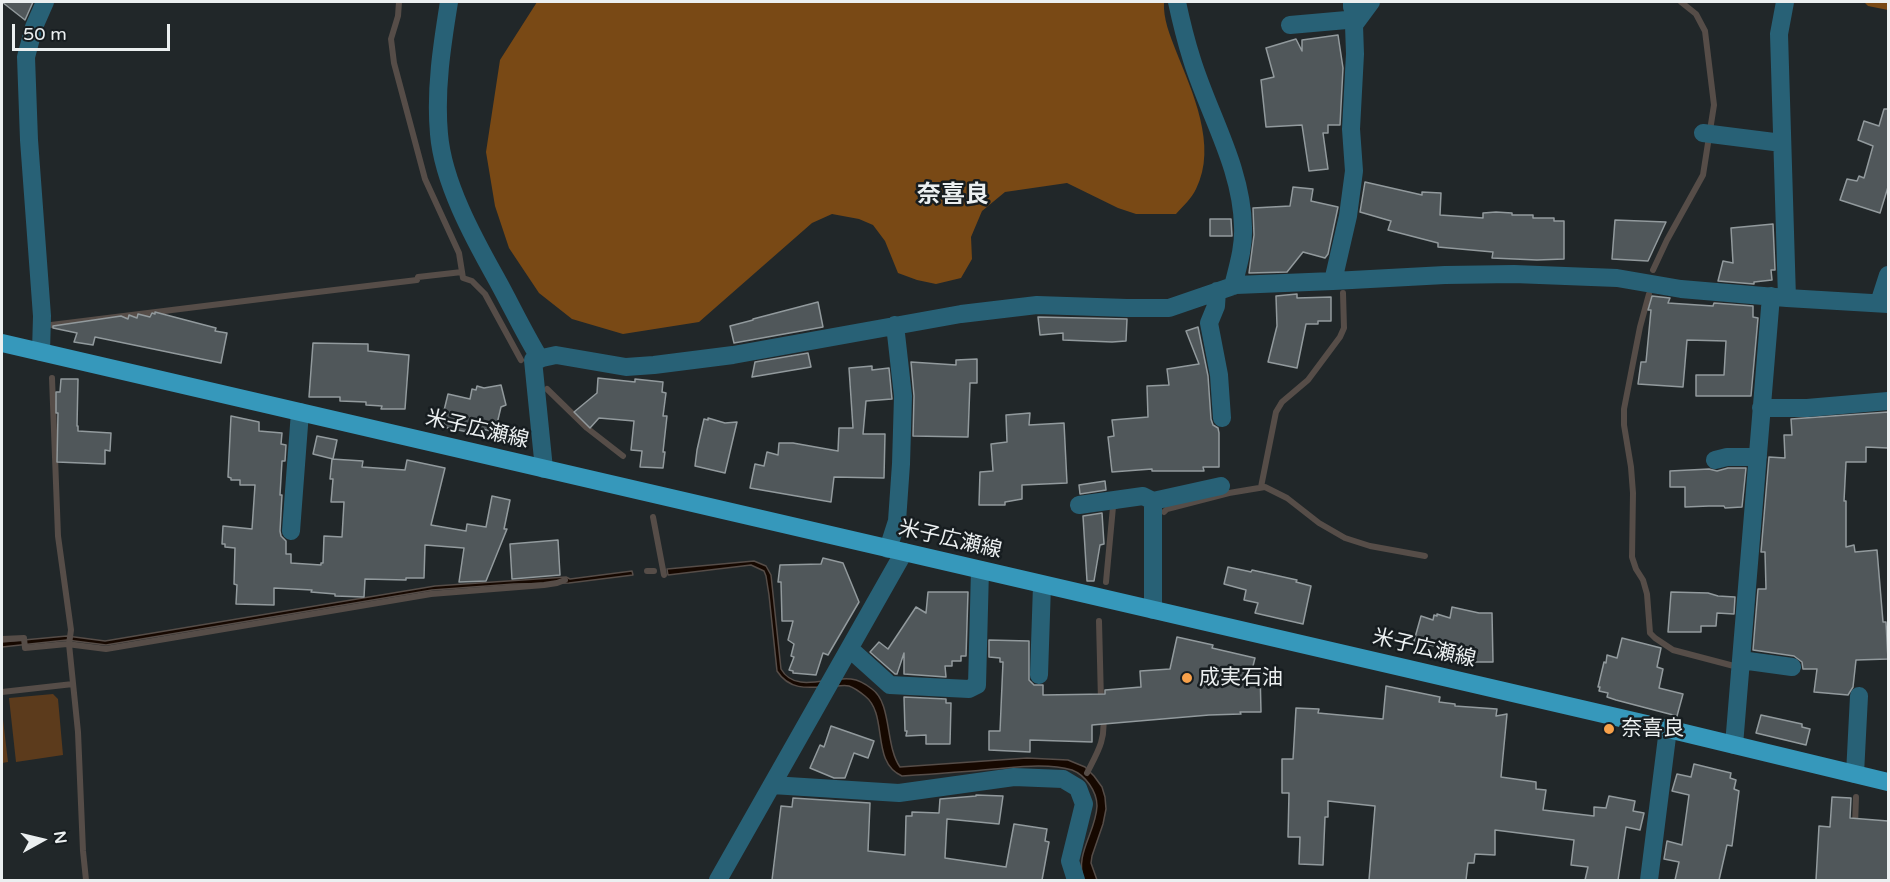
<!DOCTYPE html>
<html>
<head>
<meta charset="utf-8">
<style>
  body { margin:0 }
  #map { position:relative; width:1890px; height:882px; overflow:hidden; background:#212729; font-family:"Varela Round",sans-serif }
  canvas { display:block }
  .frame { position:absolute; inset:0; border:3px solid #ebeff0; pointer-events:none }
  .north { position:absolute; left:12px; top:810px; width:60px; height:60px; -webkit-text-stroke:4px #171d20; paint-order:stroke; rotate:82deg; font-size:16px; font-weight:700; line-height:24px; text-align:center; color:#ebeff0 }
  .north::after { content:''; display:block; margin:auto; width:21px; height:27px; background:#ebeff0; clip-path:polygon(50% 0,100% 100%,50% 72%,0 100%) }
  .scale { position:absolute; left:12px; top:24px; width:158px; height:27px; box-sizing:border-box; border:3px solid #ebeff0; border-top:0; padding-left:8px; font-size:18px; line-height:21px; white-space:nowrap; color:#ebeff0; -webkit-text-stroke:4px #171d20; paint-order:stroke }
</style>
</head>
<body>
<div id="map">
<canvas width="1890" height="882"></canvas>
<div class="frame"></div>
<div class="north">N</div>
<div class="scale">50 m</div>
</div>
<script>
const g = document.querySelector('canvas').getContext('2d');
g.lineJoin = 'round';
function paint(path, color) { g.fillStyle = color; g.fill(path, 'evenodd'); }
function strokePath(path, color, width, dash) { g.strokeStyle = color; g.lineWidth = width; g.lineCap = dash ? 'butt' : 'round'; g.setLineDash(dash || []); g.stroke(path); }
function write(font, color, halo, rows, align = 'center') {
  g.font = font + ' "Varela Round","Noto Sans JP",sans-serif'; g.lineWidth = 5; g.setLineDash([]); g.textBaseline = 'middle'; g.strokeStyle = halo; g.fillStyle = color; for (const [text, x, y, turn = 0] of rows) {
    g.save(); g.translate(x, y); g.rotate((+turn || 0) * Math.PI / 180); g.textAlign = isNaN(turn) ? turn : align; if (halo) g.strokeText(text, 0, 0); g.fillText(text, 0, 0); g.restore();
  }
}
paint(new Path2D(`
  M53,694L58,699L63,755L16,762L9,698Z
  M2,711L8,762L2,763Z`), '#5c3b1c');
paint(new Path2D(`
  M537,2H1164C1163,19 1170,35 1176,51C1192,91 1218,146 1196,189C1192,198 1183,206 1176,214H1136L1118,208L1067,183L1005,192L982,211L971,237L972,259L961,278L936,284L917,280L898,273L885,241L873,225L859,219L832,214L812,223L699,322L623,334L572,319L539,293L509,248L495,206L486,152L500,60Z
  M1864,2H1888V10L1868,6Z`), '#794915');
const water = new Path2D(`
  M754,561L766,566L771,575L781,669C795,694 829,676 851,679C859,680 867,685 872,689C892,703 885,746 900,767L1027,758L1068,760L1085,767L1094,776L1102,787L1105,797L1106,809L1103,824L1092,856L1091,863L1097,880H1084C1074,855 1096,832 1097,806C1097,791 1085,775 1072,770C1048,763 1018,767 994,769C963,772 933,774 902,776C870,762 889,715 865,696C860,692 855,688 849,686C845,685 840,686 835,686C813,687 791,693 777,671L769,595L766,576L764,571L751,565L668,575L667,569Z
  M632,571L633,575L569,583L514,584L432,590L106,645L67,640L2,647V642L67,636L105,641L435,586L566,577L570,579Z`);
paint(water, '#160800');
strokePath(water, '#564d48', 1.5);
strokePath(new Path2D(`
  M399,2L398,16L391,39L394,63L425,179L459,253L463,278L472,281L485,294L521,360
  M1653,270L1667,240L1703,175L1714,105L1705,31L1696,14L1681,2
  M1649,294L1640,327L1624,409V425L1631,467L1633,493L1632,557L1636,569L1643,580L1647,594L1650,633L1655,638L1673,650L1734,666
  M51,325C173,309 295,295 417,280L418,277L462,272
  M52,378L58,536L71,630L69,644L78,732L83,851L86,880
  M547,389L587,428L623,456
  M1261,487L1276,412L1282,402L1308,380L1340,337L1344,328L1343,293
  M1164,512L1167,509L1229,493L1265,487L1287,498L1319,523L1345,538L1370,546L1425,556
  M653,517L664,575
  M647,571H654
  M1106,582L1113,507L1116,506
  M1099,621L1101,701
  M2,639L24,638L25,648L67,644L106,649L431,594L544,585L557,583L565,580
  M2,692L73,684
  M1087,773C1097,753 1106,740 1103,717
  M1855,826L1856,797`), '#564d48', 6);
const building = new Path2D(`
  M2,2H33L25,20Z
  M1338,35L1343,68L1340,125H1328V133H1323L1328,169L1309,171L1302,125L1266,127L1261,80L1274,77L1266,48L1296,39L1302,51V40Z
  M1884,109H1888V187L1880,213L1840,200L1847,179L1857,181L1859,176L1864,178L1873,146L1858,140L1864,121L1879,126Z
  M1365,182L1422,195V192L1441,193L1440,215L1483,218V213L1496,212L1512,213V215H1533V218H1554V221H1564V259L1537,260L1492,258L1493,252L1438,247V243L1388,230L1391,221L1360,212Z
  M1293,187L1313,189L1311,201L1338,207L1328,254L1325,258L1303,252L1287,272L1249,273L1254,235L1253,208L1290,206Z
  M1210,219H1231L1232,236H1210Z
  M1615,220L1666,222L1648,261L1612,259Z
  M1773,224L1775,270H1771L1772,280L1754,282V284L1718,281L1723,261L1733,263L1731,228Z
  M1297,294V298L1331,297V321H1318V324H1306L1297,368L1268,362L1277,326L1276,296Z
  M1652,296L1670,298L1668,303L1713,306L1714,303L1753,306V317L1758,318L1751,396H1696V375H1724L1726,341L1687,340L1683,387L1638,384L1641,362H1646L1651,310H1648Z
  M818,302L823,327L734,343L730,326L753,320V319Z
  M155,312L216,328L215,331L227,333L221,363L95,337L93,345L74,342L77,333L53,328V326L121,316L128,319L129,315L137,318L138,314L150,317L152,313L155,314Z
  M1038,317L1127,319L1126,341L1112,342L1063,340V333L1040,335Z
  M1198,327L1208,376L1211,419L1213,425L1218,428L1219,433V467H1203L1204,471H1152V469L1112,472L1108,437L1114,436L1112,420L1148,417L1147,386L1169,385L1167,369L1199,364L1186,331Z
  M313,343L368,344V351L409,355L405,409H381L382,406L366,405V402L340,401V397H309Z
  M808,353L811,367L752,377L755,362Z
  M977,359V383H970L968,437L913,436L914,396L911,362L956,365V360Z
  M872,366V370L889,368L892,399L866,401L863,434H885L884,478L834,477L831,502L750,488L755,464L764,466L767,452L778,455L779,443H793L838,451L839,428H853L849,368Z
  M598,378L635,382V379L663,382L662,392L666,393L663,416H667L663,452H665L663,468L640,467L642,451L631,450L634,421L599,418L590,428L574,412L597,393Z
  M61,379H78L77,426H78V431L111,433L110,451L105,450V464L57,462L58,413H56V392H60Z
  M501,385L506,405L501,407L495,432L482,429L481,433L473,431V433L443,427L444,424L441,423L448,394L470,399L472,389L476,390L477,386L484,388Z
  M1888,412V448L1866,447V462H1846L1844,501H1846V547L1854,545L1855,552L1877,550L1883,622H1886L1888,659L1856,660L1853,687L1848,695L1814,692L1817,669H1803L1802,662L1794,656L1753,650L1758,589H1766L1765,552H1761L1769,457L1785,458L1784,435H1792L1791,419Z
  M1030,413L1029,425L1064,423L1067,483L1022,485V499L1005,502V505H979L980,472L993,471L991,444L1007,442L1006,415Z
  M231,416L259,422V431L282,433L281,444L286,445L285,461H282L280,495H282L280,531L281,536L286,541V554H291V563L321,565V563H323L324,536L342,537L344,502H331L333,479H330L332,459L363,461L362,467L405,470L407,460L445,468L431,525L466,531L467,524L486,527L492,496L510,500L504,529H507L486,581L459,582L464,548L425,545L424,578H406V580L365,579L364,597L335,596V594L311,592L312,590L274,588V605L236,604L237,585L234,584L235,548L225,547V544H222L223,526L252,529L255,485H240V480H231V478L228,477Z
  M708,418L725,423L737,422L725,473L695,466L697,450L704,419L708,420Z
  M317,436L337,440L333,459L313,454Z
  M1728,468H1746L1742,507L1725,508L1724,506H1709L1685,507V487H1670V471L1709,469L1717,471Z
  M1105,481L1106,490L1080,494L1079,485Z
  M1102,513L1104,544L1100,545L1094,581H1087L1083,516Z
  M558,540L560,575L512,579L510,544Z
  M823,558L843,563L859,602L828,655L823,653L816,675L793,673V671L789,670L794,657L791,656L794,644L788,640L793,621H782L781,582H778L780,565L821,564Z
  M1228,567L1247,571L1251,572L1252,570L1297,580L1296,582L1311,586L1303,624L1255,613L1258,603L1244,600L1246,590L1224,584Z
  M928,592H968L966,656H961V661H952V666H945L946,677L904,674V653L897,674H895L870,652L879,642L888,649L916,607L926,613Z
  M1671,592L1708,593L1718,596L1735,597L1734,614L1717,613L1716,626H1701V632H1668Z
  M1452,607L1479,613H1492L1493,662H1475L1474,656L1414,641L1421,616L1433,620L1434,615L1437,616V614L1450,618Z
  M1177,637L1213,645L1212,648L1255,658L1252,670H1260L1261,712H1240L1241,714L1209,715L1092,725V742L1030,740V752L989,750V731H1000L1003,662H1000V658L989,657V640L1029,641V680L1034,685H1043V695L1105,694V690L1141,687L1140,671L1170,669Z
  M1622,638L1661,648L1657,667L1663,669L1659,688L1683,694L1677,716L1616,700L1607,697L1608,693L1599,691L1600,687H1598L1604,662L1606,663L1607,655L1617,658Z
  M1386,686L1440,697L1439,702L1455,704V706L1497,709L1496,716L1507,714L1501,777L1536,782V789L1546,790L1543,810L1594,816V807L1606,808L1609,796L1635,801L1633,811L1644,813L1640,830L1626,827L1618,880H1585L1588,867L1571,865L1574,840L1495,830V855L1475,854L1474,863H1468L1466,880H1369L1375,806L1328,801V817H1325L1323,865L1299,864L1300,837H1288L1289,793H1282V759H1293L1296,708L1319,709L1318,713L1383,719Z
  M904,697L946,699V703H951L950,744H926V735L906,736L907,731H905Z
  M1761,715L1802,724V727L1810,729L1806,745L1756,733Z
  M831,726L874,741L868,758L854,753L845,778H834L810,768L820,745L824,747Z
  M1694,764L1731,773L1730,778L1736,780L1734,789L1739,791L1732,846L1727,845L1719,880H1675L1679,862L1664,859L1667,841L1682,845L1689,795L1672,791L1677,774L1691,777Z
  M976,795L1003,796L999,824L947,819L945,858L1006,867L1014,824L1047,829L1045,841L1049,842L1042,880H772L781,806L792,807L793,798L870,803L868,851L905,855L906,816H912V812L939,813L940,799L976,796Z
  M1832,797L1851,798L1850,818L1888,821V880H1816L1819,826L1830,827Z`);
paint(building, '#50575a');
strokePath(building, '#929a9d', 1.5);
strokePath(new Path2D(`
  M449,2C442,45 435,90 439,134C443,182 473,237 496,278C511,305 524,333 540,359
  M1177,2C1181,21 1186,41 1192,60C1209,115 1242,168 1243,227C1244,247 1238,266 1233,286
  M1785,2L1779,34L1787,298
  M1290,25L1358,19L1352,7V2
  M1703,133L1782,143
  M1333,281L1348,216L1354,171L1351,129L1355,54L1354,25L1371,2
  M1217,291L1216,306L1209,323L1219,375L1222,418
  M1879,303L1888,275
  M41,352L42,316L29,140L26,57L34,27L45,2
  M1761,408H1807L1888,401
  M1715,460L1727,457H1758
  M544,469L533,360L556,355L626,367L654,365L733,355L961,314L1037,305L1127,308H1169L1236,285L1333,281L1445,275L1514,274L1617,278L1681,289L1787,298L1888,304
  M1079,505L1143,496L1153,501L1221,486
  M291,531L300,412
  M888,549L897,521L901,464L903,396L895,325
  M1153,610V501
  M850,649L890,685L969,689L977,685L980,570
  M1741,660L1792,667
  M1039,675L1042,585
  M1734,745L1771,296
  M1855,774L1859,696
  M772,785L899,793L1014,777L1063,779L1078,788L1084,804L1070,861L1076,880
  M718,880L904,552
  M1649,880L1668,729`), '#286176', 18);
strokePath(new Path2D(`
  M2,343L1668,729L1888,782`), '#3698bb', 18);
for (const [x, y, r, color] of [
  [1187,678,6,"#f8a14a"],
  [1609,729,6,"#f8a14a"]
]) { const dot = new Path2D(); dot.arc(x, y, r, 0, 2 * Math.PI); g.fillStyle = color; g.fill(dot); strokePath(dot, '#171d20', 2); }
write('21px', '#ebeff0', '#171d20', [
  ["米子広瀬線",477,430,13],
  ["米子広瀬線",950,540,13],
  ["米子広瀬線",1424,649,13]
]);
write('21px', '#ebeff0', '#171d20', [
  ["成実石油",1199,678],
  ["奈喜良",1621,729]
], 'left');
write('bold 24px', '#ebeff0', '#171d20', [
  ["奈喜良",953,196]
]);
</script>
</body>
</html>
